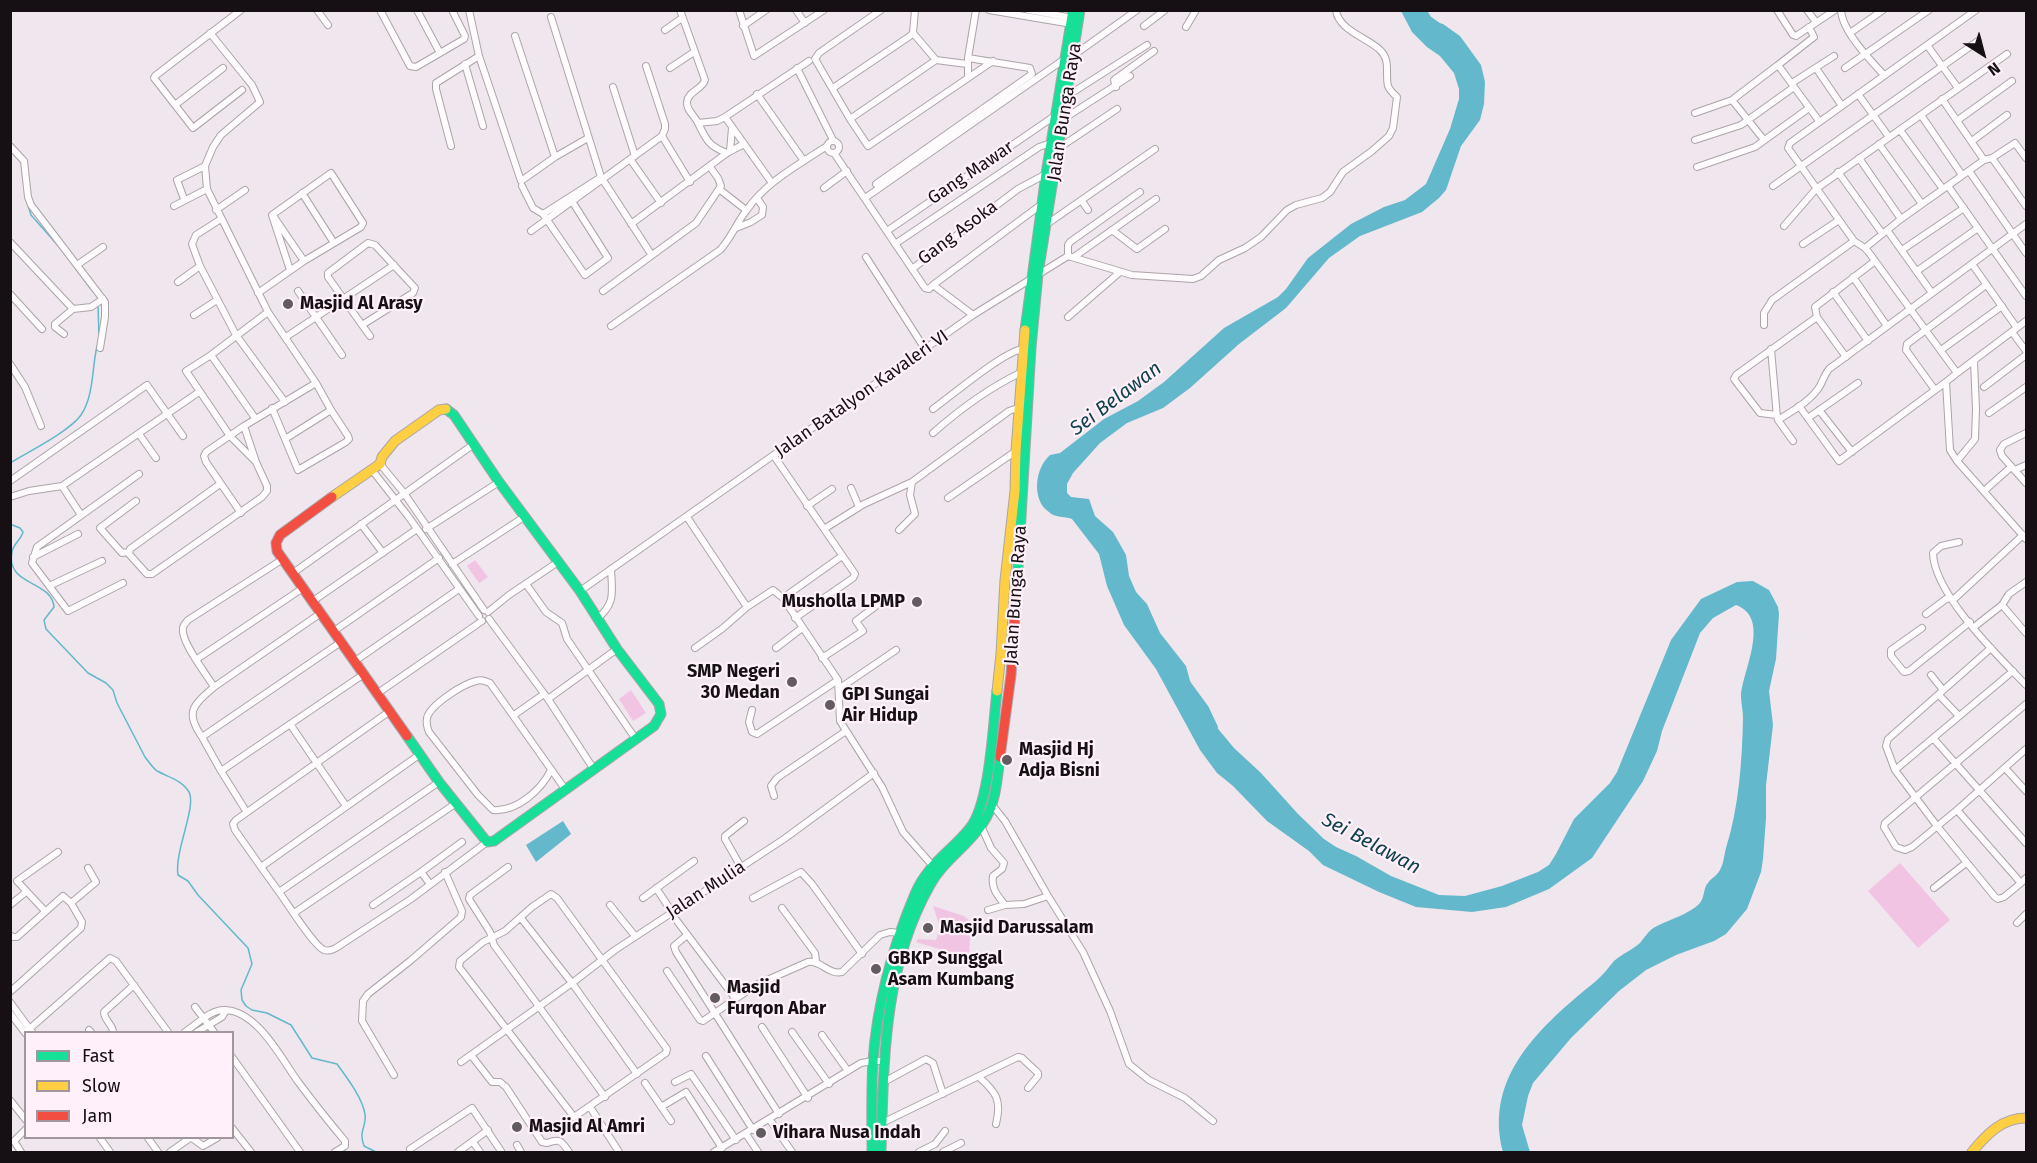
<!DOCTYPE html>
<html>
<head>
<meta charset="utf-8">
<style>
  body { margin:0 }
  #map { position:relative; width:2037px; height:1163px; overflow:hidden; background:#f0e6ed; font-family:"Fira Sans",sans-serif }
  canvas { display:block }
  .frame { position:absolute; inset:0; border:12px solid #161014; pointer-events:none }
  .legend { position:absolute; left:24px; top:1031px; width:210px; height:108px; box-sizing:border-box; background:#fff0fa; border:2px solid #a2969e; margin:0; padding:8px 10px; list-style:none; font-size:18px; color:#161014 }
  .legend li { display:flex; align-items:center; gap:12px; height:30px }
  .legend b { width:30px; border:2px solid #a2969e }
  .north { position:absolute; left:1953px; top:24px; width:60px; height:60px; -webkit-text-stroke:4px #fff0fa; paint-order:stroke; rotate:144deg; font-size:16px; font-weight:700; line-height:24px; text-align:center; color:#161014 }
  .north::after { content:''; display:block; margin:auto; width:21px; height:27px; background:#161014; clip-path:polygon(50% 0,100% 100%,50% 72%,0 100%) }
</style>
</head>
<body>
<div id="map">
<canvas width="2037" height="1163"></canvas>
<div class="frame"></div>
<ul class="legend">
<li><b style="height:8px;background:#16e098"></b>Fast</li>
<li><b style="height:8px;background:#ffcf43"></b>Slow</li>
<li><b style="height:8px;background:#f24e42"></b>Jam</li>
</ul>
<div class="north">N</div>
</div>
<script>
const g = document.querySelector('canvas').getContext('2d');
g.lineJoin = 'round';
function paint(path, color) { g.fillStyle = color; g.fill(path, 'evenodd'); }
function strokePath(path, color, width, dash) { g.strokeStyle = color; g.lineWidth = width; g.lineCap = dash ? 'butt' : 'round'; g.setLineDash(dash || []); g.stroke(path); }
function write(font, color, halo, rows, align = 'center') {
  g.font = font + ' "Fira Sans",sans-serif'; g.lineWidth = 4.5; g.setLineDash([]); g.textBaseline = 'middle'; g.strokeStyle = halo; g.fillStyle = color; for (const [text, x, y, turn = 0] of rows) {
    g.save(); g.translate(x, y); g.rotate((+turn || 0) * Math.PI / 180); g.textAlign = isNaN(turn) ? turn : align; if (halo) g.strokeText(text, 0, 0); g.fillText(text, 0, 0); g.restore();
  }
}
paint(new Path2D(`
  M475,560L488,577L479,583L467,566Z
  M631,690L646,713L633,721L619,699Z
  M1900,863L1950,920L1918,948L1868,891Z
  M933,906L964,916L971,922L969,958L916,942L918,939L936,940L940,927Z`), '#f1c4e4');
paint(new Path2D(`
  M1401,11H1419L1428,20L1443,24L1460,36L1481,65L1485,82L1484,104L1480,120L1461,146L1446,190L1439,198L1422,212L1360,236L1329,258L1286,308L1239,344L1190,388L1163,408L1127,423L1100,443L1073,473L1067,484V493L1071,497L1089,499L1095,516L1113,532L1121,546L1126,555L1129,576L1136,592L1147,604L1160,633L1186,666L1193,692L1200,707L1234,748L1261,773L1298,814L1324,839L1336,847L1356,856L1391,876L1439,895L1465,896L1502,886L1538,872L1549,865L1556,854L1574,819L1610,783L1617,772L1671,640L1701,599L1737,582L1753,581L1769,590L1778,607L1779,614L1776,659L1769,691L1773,725L1766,785V818L1763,859L1761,872L1747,909L1726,934L1714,941L1676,955L1646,970L1619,991L1571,1038L1533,1083L1528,1096L1522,1125L1530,1152H1503C1483,1076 1542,1025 1596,981C1603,975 1608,968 1614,961C1622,954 1632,950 1640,943C1644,938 1647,933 1652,929C1666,920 1689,915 1700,903C1705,897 1703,888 1708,883C1711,878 1717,876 1720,870C1724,863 1724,855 1726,848C1739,806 1742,762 1743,718C1743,711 1741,703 1741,696C1742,672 1772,618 1736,605L1713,618L1700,633L1662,731L1657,751L1643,781L1592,858L1549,889L1506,907L1472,912L1416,907L1379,892L1323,865L1309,851L1267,821L1233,786L1217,773L1200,750L1156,669L1124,625L1107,586L1099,554L1072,519C1064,516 1055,518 1049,512C1031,500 1035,468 1050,455L1060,453L1104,419L1138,401L1164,382L1224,328L1278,297L1286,289L1308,258L1351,224L1384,207L1405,200L1426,184L1450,129L1459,99V89L1454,73L1440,56L1427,47L1412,32Z
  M563,821L571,834L536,862L526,845Z`), '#63b8cb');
strokePath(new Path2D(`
  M27,202L31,215L61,249
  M76,269L91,289
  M98,304L99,338
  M10,463C28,452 70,431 81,415C94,396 92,367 97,346
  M10,524L20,528L23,532C21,540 13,544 12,552C5,586 52,580 54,607L44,620L46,629L88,673L106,683L113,690L117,703L145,757C149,762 152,767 157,771C168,777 182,780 189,792C197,806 174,852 178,875L188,881L198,895L248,948L252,964L241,990L242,1000L246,1006L252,1010L267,1013L291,1025L312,1058L337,1064C347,1078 362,1097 365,1114C367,1127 358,1130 364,1146L376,1152`), '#63b8cb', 1.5);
strokePath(new Path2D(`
  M1421,10L1427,20L1437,27
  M1185,683L1204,709L1213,728
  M1694,917L1706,908L1720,890`), '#63b8cb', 10);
const street = new Path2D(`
  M241,10L155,76L154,78L193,128L242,90
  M317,10L328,25
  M380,10L410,66L416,67L440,53
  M417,10L440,53L464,39L465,36L452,10
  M469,10L479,56L521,181L555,157L588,138
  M680,10L705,80C702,90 688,91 687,102C686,110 695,116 698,123C706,139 708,146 727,153
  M739,10L754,56L824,10
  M796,10L805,23
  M881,10L819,53L815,59L850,119L868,146L993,61
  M989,10L1072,24
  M1028,10L1073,18
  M1777,10L1793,35L1796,36L1835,10
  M1807,10L1816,22
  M1841,10C1842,31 1870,60 1884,75
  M1976,10L1790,143L1788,148L1854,241L1865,248L1870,254L1957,373L1946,382L1950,450L1957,461L2026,539
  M551,17L601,177L651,254
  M743,26L766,10
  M1144,26L1165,10
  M1186,27L1196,10
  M665,30L682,18
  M210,33L252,85L260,102L221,135L213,147L205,166L207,189L268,312L316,383L331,410L285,439L272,408
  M913,33L936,60
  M1850,33L1883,10
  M515,36L555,157
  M1927,45L1958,88
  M1074,55L1137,10
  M465,64L483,126
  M1778,65L1814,37L1809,27
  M670,68L694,52
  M797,68L833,140
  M1816,68L1842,106
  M1845,68L1929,10
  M968,78V58L976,10
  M1792,83L1834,56
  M613,87L635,156
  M1116,87L1114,80L1154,51
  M833,88L910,36L913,33L915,10
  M757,94L804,161
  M1858,94L1889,137
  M1067,96L1147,45
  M1942,99L1984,160
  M1732,100L1764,140
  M175,105L223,68
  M1695,113L1732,100L1778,65L1819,121
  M1921,115L1962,175
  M725,117L809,61
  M1065,118L1130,76
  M850,119L936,60L967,64
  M1958,120L2012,81
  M698,123L717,121L725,117L772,183
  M1900,130L1943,189
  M662,136L690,182
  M1695,140L1741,125L1794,87
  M827 147a6 6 0 1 1 12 0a6 6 0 1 1-12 0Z
  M1972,141L2007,115
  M1879,144L1922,204
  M10,146L24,161L28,197L31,205L105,302V317L100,348
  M451,146L436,89V83L479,56
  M1059,148L1117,109
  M730,151L732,128
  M834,153L925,288L929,289L933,285L973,315
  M1859,158L1901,219
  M1992,158L2026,206
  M630,159L661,203
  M1697,167L1755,147L1809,108
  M1969,171L2026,253
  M1838,172L1882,233
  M876,184L1032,74L1030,68L968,58
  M522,186L533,208L543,214L585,275L608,258L570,198
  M1773,186L1978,41
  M1948,186L2026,296
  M824,188L847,171
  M719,189L746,210
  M302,193L334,243
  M865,198L1066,58
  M184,199L177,180L205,166
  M1082,201L1088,210
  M174,206L207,189
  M216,210L245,190
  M543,214L601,177
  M274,217L304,261
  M221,219L196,235L192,244L200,266L236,335L285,402
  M631,224L727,153L744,144
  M1047,224L1155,149
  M1784,226L1816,189L2007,54
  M736,228L751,222L762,215L763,207L757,198
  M1112,230L1137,249L1165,229
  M1887,230L1932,293
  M531,231L662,136L665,129V124L646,66
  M887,231L1056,115
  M10,242L73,309
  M368,243L375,245L415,288L413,293L362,325L328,277V273Z
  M895,244L1039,147L1051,143
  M1803,244L1839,220
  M1865,248L1901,219L1984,160L1992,158L2015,143L2026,158
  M1902,250L1964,208
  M1068,256V245L1070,242L1140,192
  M866,257L925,349
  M1074,257L1156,199
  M1972,264L2017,328
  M77,265L103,247
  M912,269L1018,189L1046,174
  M1917,271L1978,228
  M1853,277L1887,326
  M178,282L200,266
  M933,285L1042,204
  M298,291L342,355
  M603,291L696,223L721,186L718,178L710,167
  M1833,292L1868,341
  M258,293L304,261L361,227L363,223L331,173L272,215L290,270
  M10,294L42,329
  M73,309L91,307L103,299
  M194,315L217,300
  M1068,317L1120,272
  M362,325L370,336
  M1764,325V313L1772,300L1854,241
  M611,326L720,250C731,238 736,224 746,211C766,182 798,165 827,146
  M2012,332L2026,351
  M64,334L55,327V324L73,309
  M286,337L394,265
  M1771,349L1777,417
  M1941,350L2002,306
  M211,355L255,418
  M1846,357L1817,317L1815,307L1875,261
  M10,364L25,387L41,426
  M1957,373L2026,321
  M1984,387L2026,355
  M1935,390L1906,350L1907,344L1986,285
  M1799,406L1839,461L1946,382
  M933,409C951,396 1004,351 1023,349
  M1819,410L1852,452
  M1989,413L2026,387
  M1777,415L1760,413L1734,379L1736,375L1817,317
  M1808,418L1858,383
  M933,433C959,410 989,388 1020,373
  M2026,433L2004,444L2000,450L2002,456L2026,483
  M139,434L156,458
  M285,439L298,470L346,442L349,439L348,436L331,410
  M1793,441L1778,420C1792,411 1811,401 1820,386C1823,380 1825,374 1829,369L2026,224
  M774,456L855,574L853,578L795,618
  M255,461L230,436L186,371L211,355L268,312
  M1957,461L1975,439L1976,409L1974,361
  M380,464L404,493L484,610
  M372,470L408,516L479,616
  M2015,470L2026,465
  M10,481L147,385L183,436
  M220,484L130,549L129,554L147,574H152L262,497L267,491V486L256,462L244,426L316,383
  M62,486L81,515
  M851,488L859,507
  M1984,491L2011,467
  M10,497L29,491L62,486L199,392
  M948,498L1016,451
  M807,506L832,489
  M241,513L206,462L204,456L206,452L244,426
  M687,517L747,607L773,590L783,598L838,680L840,721L882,787L903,832L932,865
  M361,524L383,553
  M426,529L499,482
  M824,529L864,504L912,482L1009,411L1018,408
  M899,530L915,514L910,495L912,482
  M1959,542L1941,546L1933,553C1934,594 1998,656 2026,685
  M129,552L122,553L100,528L136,501
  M33,557L78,534
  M283,559L188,620C186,623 183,625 183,628C180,641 207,675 214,687C194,705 184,711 202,737L341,642
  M452,564L524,517
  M293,573L474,444
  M123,583L68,611L32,563L37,547L139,474
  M526,584L546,612L562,623L567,639L635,738
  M49,586L102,561
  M580,591L973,315L1068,256L1132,275L1193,279L1201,276L1219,260L1245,248L1261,237L1287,210L1296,205L1322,198L1330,192L1343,172L1372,151L1389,136L1393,128L1397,97C1394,94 1390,91 1388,86C1385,74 1391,60 1380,50C1368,38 1338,30 1336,10
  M783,598L842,556
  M1953,600L2023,535
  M313,601L417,529
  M2002,605L2026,633
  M488,612L509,595L558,562
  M1926,614L1946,599L1951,598
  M489,619L548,699L593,768
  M597,619C616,603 612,592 611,569
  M1974,627L2002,605L2009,594L2026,582
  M1922,628L1891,650V656L1904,672L1909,671L1970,622
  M334,631L439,558
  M695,648L723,628L747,607
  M776,648L802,628
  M822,658L863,631L856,621L885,599
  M197,659L303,588
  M355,661L459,589
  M2013,671L1895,770L1937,826L1995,897L1998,899L2004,897L2021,883
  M1931,675L1943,690
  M214,687L321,613
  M840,688L896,650
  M378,693L482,621
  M1939,695L1959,716
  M548,699L617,649
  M752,710L749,722L752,732L757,734L838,680
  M514,715L544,694
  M290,724L346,806
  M202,737L221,771L364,674
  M1933,738L2026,843
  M2026,749L1957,810L2021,883L2026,878
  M2005,768L2026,791
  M551,770C541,790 517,812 493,810L478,795L429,732C427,727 426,723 427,718C430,705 463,684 476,681C481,679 485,681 490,683L565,789
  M1895,770L1886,746L1888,739L1991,648
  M221,771L246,811
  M439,782L279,892C287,903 314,946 324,950C331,952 336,948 342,944L411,899L487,842
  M774,796L771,786L777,778L846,731
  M993,806L1005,821L1048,896L1083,952L1110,1011L1129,1064L1149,1080L1185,1098L1213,1121
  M1957,810L1912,847L1905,850L1896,847L1884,827L1885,823L2026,704
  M982,828L991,848L1004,863L1002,869L993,876C991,889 998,896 1005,905L1024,904L1048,896
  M261,867L235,830L233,824L236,820L390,711
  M508,867L470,895L469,899L490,932L494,945L605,1097
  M741,867L725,839V836L744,821
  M421,872L462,842
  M656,888L672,912
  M1934,888L1966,863
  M279,892L261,867L419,755
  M551,894L557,898L667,1049L666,1053L574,1117L459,967L460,961L483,942L505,931L532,907Z
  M643,898L694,861
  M753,898L801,872L812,884L862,954
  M71,903L96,882L88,868
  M10,905L26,892
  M373,905L421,872L430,884
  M610,905L635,936
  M782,908L815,953L816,961
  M988,910L1005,905
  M45,911L17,881L58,852
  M294,913L455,804
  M671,913L735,998
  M521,918L572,983L637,1074
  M2017,923L2026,914
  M10,935L13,937H17L63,896L71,903L82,922L81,928L10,992
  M686,936L674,946L676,952L779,1114
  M667,971L700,1020L703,1021L756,985L808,962C821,960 828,975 842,972L880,935L890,932L900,933
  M10,1002L32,1032
  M195,1007L214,1032
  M10,1013L26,1034
  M762,1027L808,1098
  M89,1030L91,1032
  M26,1032L110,958L116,961L168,1032
  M113,1032C113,1025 104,1020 104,1012L134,985
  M185,1032C196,1025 211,1009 225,1010C258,1011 282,1060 299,1083C314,1103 329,1122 345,1141V1146L335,1152
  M197,1032L222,1017L226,1010
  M792,1032L829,1084
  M822,1035L848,1071
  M471,1055L492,1082H500L506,1087L542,1142L547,1143C561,1138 561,1141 569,1152
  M706,1056L753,1130
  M232,1057L300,1152
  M461,1062L572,983L615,950L784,839L874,773
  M394,1075L362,1021L363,1001L368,994L410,961L461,917L462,911L445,872
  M979,1077C996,1092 1002,1100 996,1124
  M675,1082L691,1074L736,1140
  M645,1083L671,1121
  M882,1083L926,1059L933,1063L943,1094
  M10,1100L26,1120
  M590,1107L619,1152
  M661,1107L686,1092L722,1148
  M770,1120L792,1152
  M882,1123L1018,1057L1022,1058L1038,1073V1076L1028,1088
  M232,1128L251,1152
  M746,1134L758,1152
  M100,1138L110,1152
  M148,1138L158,1152
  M192,1138L203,1146L217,1138
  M473,1142L480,1152
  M517,1145L521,1152
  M410,1149L472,1108L501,1151
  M21,1152L14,1141L26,1129
  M170,1152L190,1138
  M458,1152L488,1130
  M714,1152L861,1063L873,1061H885
  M919,1152L935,1144L945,1131
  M943,1152L961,1143`);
const fast = new Path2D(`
  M1025,330L1046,174L1073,10
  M1017,585L1031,348L1038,274L1080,10
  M407,736L439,782L487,842L494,841L654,726L661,714L659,704L617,649L580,591L499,482L454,415L446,409
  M872,1152C872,1122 871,1091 873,1061C877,1005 893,946 915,894C928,863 951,852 970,828C990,803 993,725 997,691
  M881,1152C884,1060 883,968 930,885C943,861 968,846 983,823C996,804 997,780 1000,757`);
const slow = new Path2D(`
  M332,497L380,464L382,457L395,441L439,410L446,409
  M997,691L1001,654L1005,580L1015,491L1016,451L1025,330
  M1972,1152C1987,1134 2002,1118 2026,1118`);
const jam = new Path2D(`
  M332,497L280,535L276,543L277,551L407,736
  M1000,757L1011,675L1017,585`);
strokePath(street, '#aba4a9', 8);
strokePath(fast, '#aba4a9', 11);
strokePath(slow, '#aba4a9', 11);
strokePath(jam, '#aba4a9', 11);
strokePath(street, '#fdfbfc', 6);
strokePath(fast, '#16e098', 9);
strokePath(slow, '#ffcf43', 9);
strokePath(jam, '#f24e42', 9);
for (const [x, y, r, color] of [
  [288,304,6,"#625b60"],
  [917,602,6,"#625b60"],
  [792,682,6,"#625b60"],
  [830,705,6,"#625b60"],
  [1007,760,6,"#625b60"],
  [928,928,6,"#625b60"],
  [876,969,6,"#625b60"],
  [715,998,6,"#625b60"],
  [517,1127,6,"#625b60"],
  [761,1133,6,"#625b60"]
]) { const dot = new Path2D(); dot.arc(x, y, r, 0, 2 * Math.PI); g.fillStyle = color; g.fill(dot); strokePath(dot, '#fff0fa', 2); }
write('18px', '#161014', '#fff0fa', [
  ["Jalan Bunga Raya",1065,112,-81],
  ["Gang Mawar",971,173,-34],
  ["Gang Asoka",958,233,-37],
  ["Jalan Batalyon Kavaleri VI",862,394,-35],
  ["Jalan Bunga Raya",1016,595,-86],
  ["Jalan Mulia",706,890,-33]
]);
write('bold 18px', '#161014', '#fff0fa', [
  ["Masjid Al Arasy",300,304],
  ["Musholla LPMP",905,602,"right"],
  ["SMP Negeri",780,672,"right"],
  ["30 Medan",780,693,"right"],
  ["GPI Sungai",842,695],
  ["Air Hidup",842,716],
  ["Masjid Hj",1019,750],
  ["Adja Bisni",1019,771],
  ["Masjid Darussalam",940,928],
  ["GBKP Sunggal",888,959],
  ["Asam Kumbang",888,980],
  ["Masjid",727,988],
  ["Furqon Abar",727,1009],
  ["Masjid Al Amri",529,1127],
  ["Vihara Nusa Indah",773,1133]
], 'left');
write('italic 20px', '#0d424c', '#fff0fa', [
  ["Sei Belawan",1116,399,-37],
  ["Sei Belawan",1371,844,28]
]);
</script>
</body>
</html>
